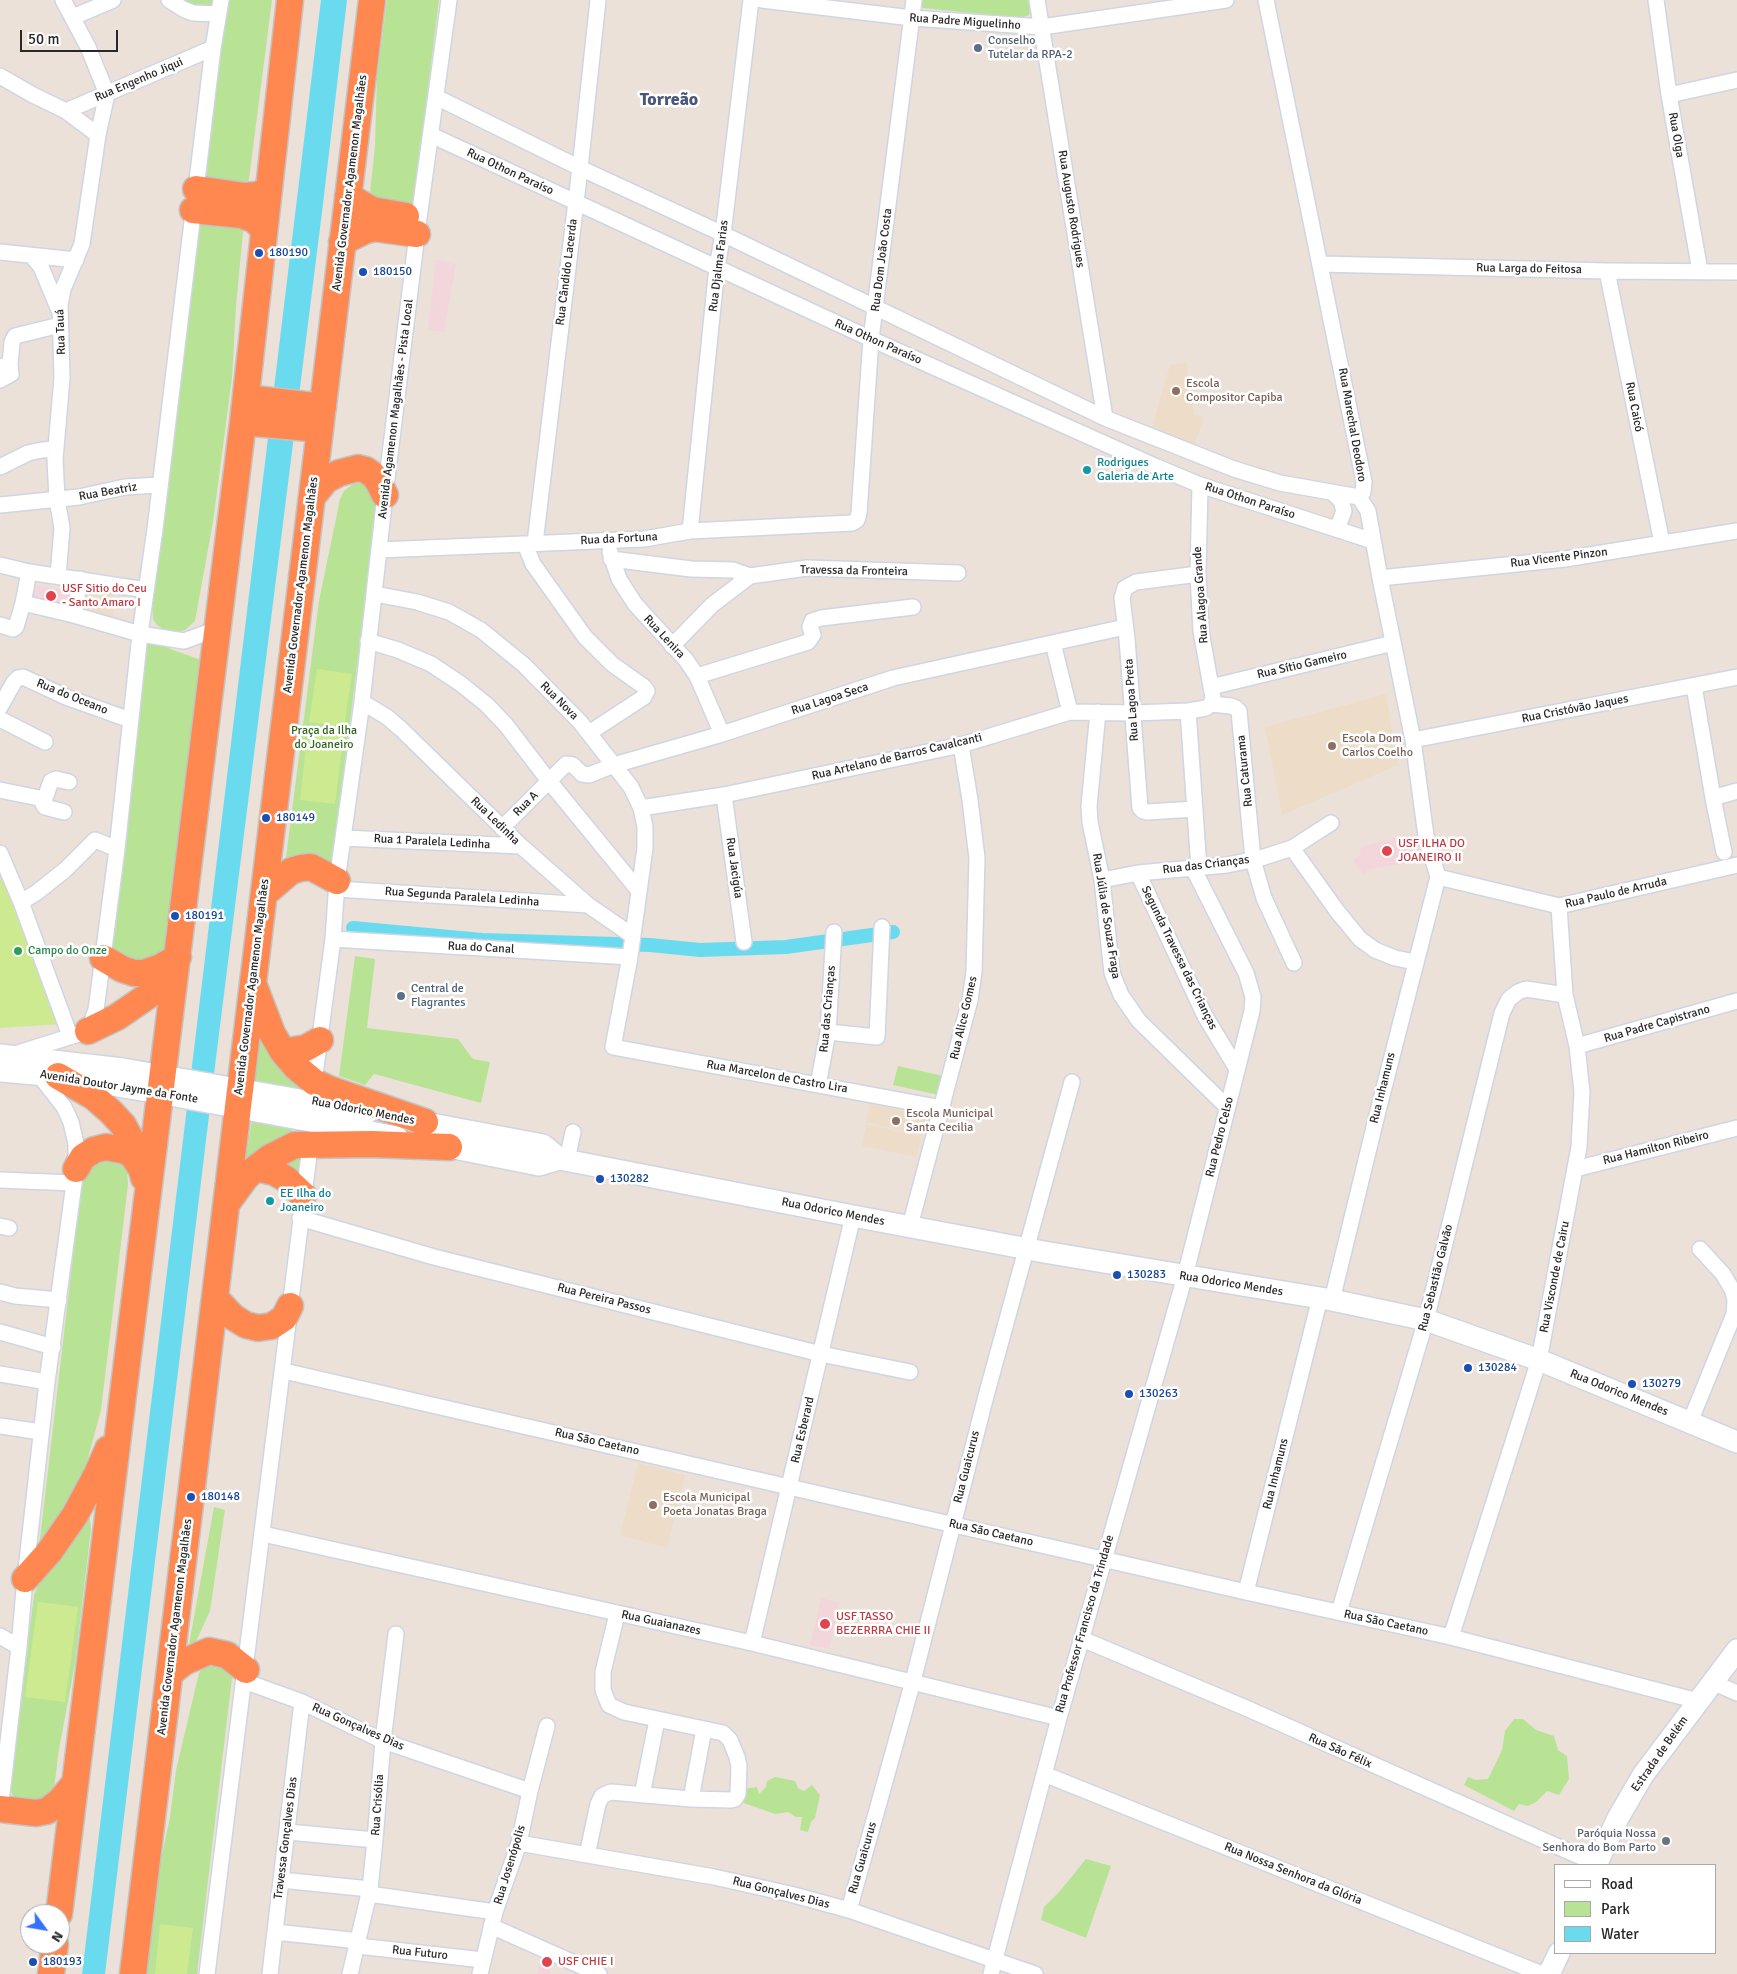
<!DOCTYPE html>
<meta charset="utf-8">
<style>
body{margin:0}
#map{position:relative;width:1737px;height:1974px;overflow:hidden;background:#ebe1d9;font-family:Signika,sans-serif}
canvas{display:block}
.legend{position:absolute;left:1554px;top:1864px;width:162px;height:90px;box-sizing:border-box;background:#fff;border:1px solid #a9a9a9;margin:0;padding:6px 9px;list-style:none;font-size:15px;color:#282828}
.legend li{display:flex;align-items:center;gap:10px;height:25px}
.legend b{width:25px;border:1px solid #a9a9a9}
.north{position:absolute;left:20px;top:1904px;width:50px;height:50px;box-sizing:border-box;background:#fff;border:1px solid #a9a9a9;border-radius:50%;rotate:122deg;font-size:14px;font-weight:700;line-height:20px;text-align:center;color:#282828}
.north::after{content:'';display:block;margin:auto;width:18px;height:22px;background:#3671fb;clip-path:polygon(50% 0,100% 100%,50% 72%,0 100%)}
.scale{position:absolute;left:20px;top:30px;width:98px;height:22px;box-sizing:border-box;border:2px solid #282828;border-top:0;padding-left:6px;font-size:15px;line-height:18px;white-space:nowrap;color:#282828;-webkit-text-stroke:4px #fff;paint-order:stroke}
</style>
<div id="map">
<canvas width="1737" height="1974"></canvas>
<ul class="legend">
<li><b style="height:6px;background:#fff"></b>Road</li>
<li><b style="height:14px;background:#b8e395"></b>Park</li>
<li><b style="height:14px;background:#6adbef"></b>Water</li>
</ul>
<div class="north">N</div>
<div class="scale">50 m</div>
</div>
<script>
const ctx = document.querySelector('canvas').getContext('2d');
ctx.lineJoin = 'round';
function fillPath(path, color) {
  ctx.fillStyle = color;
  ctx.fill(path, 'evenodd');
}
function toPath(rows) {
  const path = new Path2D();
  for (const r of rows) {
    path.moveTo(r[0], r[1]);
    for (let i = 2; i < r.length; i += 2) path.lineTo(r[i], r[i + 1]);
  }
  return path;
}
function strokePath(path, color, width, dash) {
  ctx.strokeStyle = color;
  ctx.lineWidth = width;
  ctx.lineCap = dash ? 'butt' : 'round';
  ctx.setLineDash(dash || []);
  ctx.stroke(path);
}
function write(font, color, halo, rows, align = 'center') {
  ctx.font = font + ' Signika,sans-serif';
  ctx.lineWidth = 5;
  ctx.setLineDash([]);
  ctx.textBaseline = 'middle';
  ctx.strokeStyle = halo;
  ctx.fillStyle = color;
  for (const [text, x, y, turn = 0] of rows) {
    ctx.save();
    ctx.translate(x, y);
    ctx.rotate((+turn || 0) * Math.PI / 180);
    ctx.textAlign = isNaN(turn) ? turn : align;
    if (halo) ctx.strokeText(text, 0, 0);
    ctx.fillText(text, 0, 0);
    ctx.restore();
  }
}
fillPath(toPath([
 [1186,362,1194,415,1204,417,1194,446,1152,427,1170,365],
 [84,585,117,590,112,622,80,613],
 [1386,694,1398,765,1282,815,1265,727],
 [870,1103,924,1116,926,1119,921,1136,866,1122],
 [866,1124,922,1137,916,1157,862,1146],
 [638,1463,685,1475,667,1548,620,1535]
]), '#edddc8');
fillPath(toPath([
 [436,260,456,264,444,332,428,330],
 [32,585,73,591,71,607,29,602],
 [1412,834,1415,862,1370,869,1363,874,1353,860,1361,854,1360,847],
 [821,1598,840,1603,829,1649,810,1645],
 [543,1953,554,1957,549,1974,537,1974]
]), '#f2d6db');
fillPath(toPath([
 [175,0,214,0,215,6,205,11],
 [227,0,272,0,249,179,247,184,208,180,206,174],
 [387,0,439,0,414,200,410,205,403,207,370,195,370,193,375,146,377,77],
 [920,0,1030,0,1031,7,1029,15,1022,18,923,8,920,6],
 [202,219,244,222,236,306,232,378,213,522,195,621,185,630,172,633,164,630,156,624,153,619,152,606,198,225],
 [356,482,363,482,377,503,332,868,285,865,319,601,340,499,344,491],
 [146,640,209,663,175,955,161,967,108,953],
 [355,956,375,959,367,1028,458,1039,473,1059,490,1062,481,1103,374,1074,365,1085,339,1076],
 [260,1033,329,1098,258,1086,255,1078,255,1062],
 [898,1066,944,1076,939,1095,893,1085],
 [252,1120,289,1126,294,1134,244,1168],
 [303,1148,303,1179,284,1170,291,1150],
 [109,1153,127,1167,128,1185,101,1410,75,1506,39,1547,83,1171],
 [214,1507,225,1510,210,1611,193,1648,188,1650],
 [89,1509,91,1529,75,1664,59,1749,54,1789,44,1802,14,1798,10,1789,34,1595,41,1579],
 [209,1660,233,1669,197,1974,145,1974,158,1873,170,1817,176,1770,199,1673],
 [1514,1719,1523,1719,1536,1730,1554,1736,1558,1750,1567,1756,1569,1779,1559,1795,1547,1791,1536,1802,1528,1806,1519,1804,1514,1811,1464,1785,1468,1777,1475,1780,1488,1779,1502,1750,1505,1731],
 [775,1777,795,1781,798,1788,804,1791,812,1785,820,1795,815,1818,811,1822,808,1832,800,1830,802,1817,796,1817,788,1812,775,1814,744,1803,743,1789,757,1787,759,1794,766,1787,767,1781],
 [1086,1859,1111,1866,1086,1938,1041,1920,1044,1907,1060,1891]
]), '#b8e395');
fillPath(toPath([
 [317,669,352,674,344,727,309,722],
 [308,729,344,733,335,804,300,800],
 [7,874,63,1024,0,1028,0,877],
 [38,1602,78,1607,65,1702,25,1697],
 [160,1924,193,1928,187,1974,155,1974]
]), '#ceea90');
fillPath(toPath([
 [321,0,347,0,323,204,216,1058,105,1974,82,1974]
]), '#6adbef');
strokePath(toPath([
 [353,928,482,940,650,945,700,950,786,947,893,932]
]), '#6adbef', 14);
const street = toPath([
 [169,0,183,9,193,13,218,14],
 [762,0,912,18,1042,27,1226,0],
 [1037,0,1105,418],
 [1266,0,1364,482,1363,492,1359,497],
 [1656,0,1669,95,1700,271],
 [73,17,113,0],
 [0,76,33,95,66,111,98,135],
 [1669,95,1737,80],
 [436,97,580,168,723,234,1105,418,1234,469,1280,483,1359,497],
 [66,111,213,48],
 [431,135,871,339,1157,467,1200,485,1373,541],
 [0,252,76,260],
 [32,256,41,267,59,310],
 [1321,264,1607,271,1737,272],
 [1607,271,1662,543],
 [0,367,10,365,12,342,15,336,60,325],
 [0,380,11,374,10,365],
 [0,467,28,453,42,450,56,449],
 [1200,485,1198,574,1201,631,1213,698,1211,704],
 [1332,492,1341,501,1344,511,1339,524,1333,528],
 [1359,497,1368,511,1380,578,1413,740,1426,836,1438,877],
 [0,505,79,497,125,487,159,485],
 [690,531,717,267,723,234,751,0],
 [535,543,580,168,598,0],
 [525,544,533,564,585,637,612,664,643,686,647,691,644,697,589,733],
 [379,550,644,539,690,531,852,523,857,520,859,513,871,339,914,0],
 [610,552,619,579,635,604,686,660,697,676,722,734],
 [611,559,691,569,733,570,750,576,807,568,958,573],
 [0,565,29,572,146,590],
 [58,576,62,528,57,499,55,459,62,378,60,305,63,289,82,244,98,135,107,94,88,47,63,0],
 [1380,578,1565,559,1737,531],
 [375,594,417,602,449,612,481,630,524,665,580,722,631,787,641,808,645,827,645,848,630,957,613,1047,942,1108],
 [23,603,74,615,140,634,184,641,217,629],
 [74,615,80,579],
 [0,625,13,629,16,627,23,603,29,572],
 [368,641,398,650,431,664,461,684,487,705,506,725,549,781,639,891],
 [1053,643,1070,712],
 [672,646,712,605,750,576],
 [697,676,808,642,813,635,810,627,812,621,821,618,913,607],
 [1694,686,1713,798,1724,852],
 [1211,687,1393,643],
 [362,702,387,717,401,729,521,846,588,905,633,936],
 [1211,704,1231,706,1236,708,1239,711,1253,860,1264,898,1294,963],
 [0,707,14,682,18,678,23,677,66,697,130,720],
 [1188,711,1199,868],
 [1098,712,1089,806,1090,822,1102,880,1112,973,1121,995,1139,1021,1227,1107],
 [0,719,45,742],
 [1413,740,1737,677],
 [0,790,44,799],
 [724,795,744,942],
 [1713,798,1737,791],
 [641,808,724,795,961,745,1070,712,1133,713,1188,711,1206,708,1211,704],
 [1195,809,1147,812,1143,811,1140,808,1127,639,1122,598,1125,588,1136,582,1198,574],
 [64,812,45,807,43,804,51,781,56,779,69,782],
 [502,828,566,764,573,765,582,774,589,775,614,765,722,734,893,678,1125,627],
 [343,838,521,846],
 [1292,848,1337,911,1360,939,1375,950,1395,958,1415,962],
 [0,853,21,902,70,1036],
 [1138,873,1205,1016,1237,1069],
 [1438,877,1559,906,1737,865],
 [1102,880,1138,873,1227,865,1261,858,1292,848,1331,823],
 [337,889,588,905],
 [21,902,36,893,65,870,95,840,117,849],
 [333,939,630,957],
 [828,1032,877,1037,882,927],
 [1577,1046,1737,1001],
 [15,1054,88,1031,96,1010,117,849,140,634,155,529,213,48,221,0],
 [314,1082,333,939,337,881,362,702,385,495,419,218,449,0],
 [818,1085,828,1032,834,932],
 [567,1160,573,1132],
 [1575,1169,1737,1128],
 [0,1180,74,1183],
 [300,1218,434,1257,821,1354,910,1372],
 [0,1226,9,1228],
 [910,1226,970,1000,974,972,977,858,970,800,961,745],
 [0,1292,15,1296,59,1300],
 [1332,1300,1377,1115,1438,877],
 [0,1332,53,1347],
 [284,1371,1246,1592,1451,1637,1698,1701],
 [0,1374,47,1382],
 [1690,1422,1734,1314,1735,1301,1733,1291,1723,1274,1700,1249],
 [0,1426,41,1432],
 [263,1534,752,1643,1059,1718],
 [1246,1592,1320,1298],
 [1339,1612,1426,1320,1502,1013,1509,999,1518,992,1526,989,1565,995],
 [0,1636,19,1647],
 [1451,1637,1539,1360,1579,1147,1582,1092,1577,1046,1565,995,1559,906],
 [1082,1639,1246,1708,1597,1864],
 [752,1643,853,1216],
 [244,1681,302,1702,383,1741,530,1791],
 [1712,1682,1737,1693],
 [1044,1774,1542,1974],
 [642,1795,657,1720],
 [691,1799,704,1729],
 [0,1811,19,1647,25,1579,47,1382,76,1169,76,1144,71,1122,64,1107,39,1075],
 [288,1832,375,1840],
 [519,1843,714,1877,790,1894,849,1910,1035,1974],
 [587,1855,598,1804,602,1796,606,1794,611,1792,691,1799,731,1800,735,1799,738,1794,739,1766,737,1757,730,1740,723,1733,624,1712,609,1705,603,1690,603,1672,617,1614],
 [281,1880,370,1889],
 [369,1894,495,1912],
 [849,1910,913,1681,986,1396,1072,1082],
 [491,1926,599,1974],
 [275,1932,359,1941],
 [358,1946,483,1960],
 [207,1974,311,1139],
 [270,1974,302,1702],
 [350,1974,370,1889,375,1840,383,1741,396,1634],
 [480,1974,495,1912,519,1843,530,1791,547,1726],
 [991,1974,1059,1718,1185,1276,1252,1011,1253,997,1246,973,1193,868]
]);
const secondary = toPath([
 [0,1055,123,1069,368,1112],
 [0,1071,58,1076,159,1093,397,1137],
 [410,1120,543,1145,560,1159,853,1216,1044,1252,1332,1300,1426,1320,1539,1360,1737,1442],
 [434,1144,539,1165,560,1159],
 [1596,1865,1618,1818,1643,1775,1737,1650],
 [1549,1974,1559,1953]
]);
const highway = toPath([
 [196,189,245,196,258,195,269,189],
 [348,196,372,210,406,216],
 [193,210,242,215,255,220,263,229],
 [342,242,364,231,374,228,417,234],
 [246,398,323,407],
 [243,422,320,429],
 [312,497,326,480,339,473,358,468,366,470,373,475,378,481,385,495],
 [264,894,291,871,301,868,311,867,337,881],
 [103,958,122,969,134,973,144,973,161,967,178,957],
 [254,986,272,1033,283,1052,296,1067,314,1082,329,1089,425,1122],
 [88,1031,117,1017,174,978],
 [283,1052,306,1048,320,1040],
 [58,1076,94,1097,111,1112,123,1125,136,1149,144,1178],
 [256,1168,274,1172,286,1179,303,1195],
 [76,1169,83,1157,94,1150,106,1147,126,1151,133,1156,141,1168],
 [227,1203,246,1177,256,1168,269,1158,295,1145,372,1144,449,1147],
 [215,1298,233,1317,246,1325,258,1328,272,1326,284,1318,290,1306],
 [25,1579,50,1551,75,1515,97,1474,108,1449],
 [170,1673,184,1662,209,1651,227,1655,246,1670],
 [0,1809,36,1813,47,1811,60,1801,75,1783],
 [59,1914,243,422,290,0],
 [51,1974,55,1944],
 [133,1974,372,0]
]);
strokePath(street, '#cfd5e2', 18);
strokePath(secondary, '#cfd5e2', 24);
strokePath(highway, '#c3c3c3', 29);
strokePath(street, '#fff', 15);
strokePath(secondary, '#fff', 21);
strokePath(highway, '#ff8851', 26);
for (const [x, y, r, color] of [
 [978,48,5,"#5c6f8a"],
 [259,253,5,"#1a4fb4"],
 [363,272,5,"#1a4fb4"],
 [1176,391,5,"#8d6e63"],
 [1087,470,5,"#0f9aa8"],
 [51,596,6,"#e0444e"],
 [1332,746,5,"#8d6e63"],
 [266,818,5,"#1a4fb4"],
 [1387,851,6,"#e0444e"],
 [175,916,5,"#1a4fb4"],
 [18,951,5,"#2e9e5b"],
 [401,996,5,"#5c6f8a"],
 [896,1121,5,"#8d6e63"],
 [600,1179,5,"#1a4fb4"],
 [270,1201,5,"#0f9aa8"],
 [1117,1275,5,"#1a4fb4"],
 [1468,1368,5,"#1a4fb4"],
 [1632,1384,5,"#1a4fb4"],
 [1129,1394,5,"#1a4fb4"],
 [191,1497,5,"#1a4fb4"],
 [653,1505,5,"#8d6e63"],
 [825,1624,6,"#e0444e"],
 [1666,1841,5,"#6b7280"],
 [33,1962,5,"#1a4fb4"],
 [547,1962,6,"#e0444e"]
]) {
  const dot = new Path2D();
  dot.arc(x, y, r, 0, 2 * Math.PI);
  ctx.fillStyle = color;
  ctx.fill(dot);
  strokePath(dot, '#fff', 2);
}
write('12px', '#282828', '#fff', [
 ["Rua Padre Miguelinho",965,22,4],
 ["Rua Engenho Jiqui",139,80,-23],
 ["Rua Olga",1676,135,80],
 ["Rua Othon Paraíso",510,172,25],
 ["Avenida Governador Agamenon Magalhães",350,183,-83],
 ["Rua Augusto Rodrigues",1071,209,81],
 ["Rua Dom João Costa",882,260,-83],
 ["Rua Djalma Farias",719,266,-83],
 ["Rua Larga do Feitosa",1529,269,1],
 ["Rua Cândido Lacerda",567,272,-83],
 ["Rua Tauá",61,332,-92],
 ["Rua Othon Paraíso",878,342,24],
 ["Rua Caicó",1634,407,79],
 ["Avenida Agamenon Magalhães - Pista Local",396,409,-83],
 ["Rua Marechal Deodoro",1352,425,80],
 ["Rua Beatriz",108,492,-10],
 ["Rua Othon Paraíso",1250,501,18],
 ["Rua da Fortuna",619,539,-3],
 ["Rua Vicente Pinzon",1559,558,-7],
 ["Travessa da Fronteira",854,571,1],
 ["Avenida Governador Agamenon Magalhães",301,585,-83],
 ["Rua Alagoa Grande",1201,595,-94],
 ["Rua Lenira",664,637,47],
 ["Rua Sítio Gameiro",1302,665,-13],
 ["Rua do Oceano",72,697,22],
 ["Rua Lagoa Seca",830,699,-18],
 ["Rua Lagoa Preta",1132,700,-94],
 ["Rua Nova",559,701,45],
 ["Rua Cristóvão Jaques",1575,709,-11],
 ["Rua Artelano de Barros Cavalcanti",897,757,-13],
 ["Rua Caturama",1245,771,-96],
 ["Rua A",526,804,-45],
 ["Rua Ledinha",495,821,44],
 ["Rua 1 Paralela Ledinha",432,842,3],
 ["Rua das Crianças",1206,865,-7],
 ["Rua Jacigúa",734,868,82],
 ["Rua Paulo de Arruda",1616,893,-13],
 ["Rua Segunda Paralela Ledinha",462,897,4],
 ["Rua Júlia de Souza Fraga",1106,916,81],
 ["Rua do Canal",481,948,3],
 ["Segunda Travessa das Crianças",1179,958,64],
 ["Avenida Governador Agamenon Magalhães",252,987,-83],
 ["Rua das Crianças",828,1009,-85],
 ["Rua Alice Gomes",964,1018,-77],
 ["Rua Padre Capistrano",1657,1024,-16],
 ["Rua Marcelon de Castro Lira",777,1077,10],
 ["Avenida Doutor Jayme da Fonte",119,1087,9],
 ["Rua Inhamuns",1383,1088,-76],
 ["Rua Odorico Mendes",363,1111,11],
 ["Rua Pedro Celso",1220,1137,-76],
 ["Rua Hamilton Ribeiro",1656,1148,-14],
 ["Rua Odorico Mendes",833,1212,11],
 ["Rua Visconde de Cairu",1555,1277,-79],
 ["Rua Sebastião Galvão",1436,1278,-76],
 ["Rua Odorico Mendes",1231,1284,9],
 ["Rua Pereira Passos",604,1299,14],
 ["Rua Odorico Mendes",1619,1393,22],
 ["Rua Esberard",803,1430,-77],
 ["Rua São Caetano",597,1442,13],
 ["Rua Guaicurus",967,1467,-76],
 ["Rua Inhamuns",1276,1474,-76],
 ["Rua São Caetano",991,1533,13],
 ["Rua Guaianazes",661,1623,12],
 ["Rua São Caetano",1386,1623,12],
 ["Rua Professor Francisco da Trindade",1085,1624,-74],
 ["Avenida Governador Agamenon Magalhães",175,1627,-83],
 ["Rua Gonçalves Dias",358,1727,24],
 ["Rua São Félix",1340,1751,24],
 ["Estrada de Belém",1660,1754,-55],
 ["Rua Crisólia",378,1805,-86],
 ["Travessa Gonçalves Dias",286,1838,-83],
 ["Rua Guaicurus",863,1858,-74],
 ["Rua Josenópolis",510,1865,-73],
 ["Rua Nossa Senhora da Glória",1293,1874,22],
 ["Rua Gonçalves Dias",781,1893,14],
 ["Rua Futuro",420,1953,6]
]);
write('12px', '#4e5e75', '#fff', [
 ["Conselho",988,41],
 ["Tutelar da RPA-2",988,55],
 ["Central de",411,989],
 ["Flagrantes",411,1003]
], 'left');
write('12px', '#164399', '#fff', [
 ["180190",269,253],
 ["180150",373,272],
 ["180149",276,818],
 ["180191",185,916],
 ["130282",610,1179],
 ["130283",1127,1275],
 ["130284",1478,1368],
 ["130279",1642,1384],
 ["130263",1139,1394],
 ["180148",201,1497],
 ["180193",43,1962]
], 'left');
write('12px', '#785e54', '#fff', [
 ["Escola",1186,384],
 ["Compositor Capiba",1186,398],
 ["Escola Dom",1342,739],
 ["Carlos Coelho",1342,753],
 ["Escola Municipal",906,1114],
 ["Santa Cecilia",906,1128],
 ["Escola Municipal",663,1498],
 ["Poeta Jonatas Braga",663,1512]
], 'left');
write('12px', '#0d838f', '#fff', [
 ["Rodrigues",1097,463],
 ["Galeria de Arte",1097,477],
 ["EE Ilha do",280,1194],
 ["Joaneiro",280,1208]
], 'left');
write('12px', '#be3a42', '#fff', [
 ["USF Sitio do Ceu",62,589],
 ["- Santo Amaro I",62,603],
 ["USF ILHA DO",1398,844],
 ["JOANEIRO II",1398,858],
 ["USF TASSO",836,1617],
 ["BEZERRRA CHIE II",836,1631],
 ["USF CHIE I",558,1962]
], 'left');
write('12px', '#316519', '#fff', [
 ["Praça da Ilha",324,731],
 ["do Joaneiro",324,745]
]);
write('12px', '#27864d', '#fff', [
 ["Campo do Onze",28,951]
], 'left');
write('12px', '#5b616d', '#fff', [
 ["Paróquia Nossa",1656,1834],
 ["Senhora do Bom Parto",1656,1848]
], 'right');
write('bold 18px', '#495779', '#fff', [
 ["Torreão",669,100]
]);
</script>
